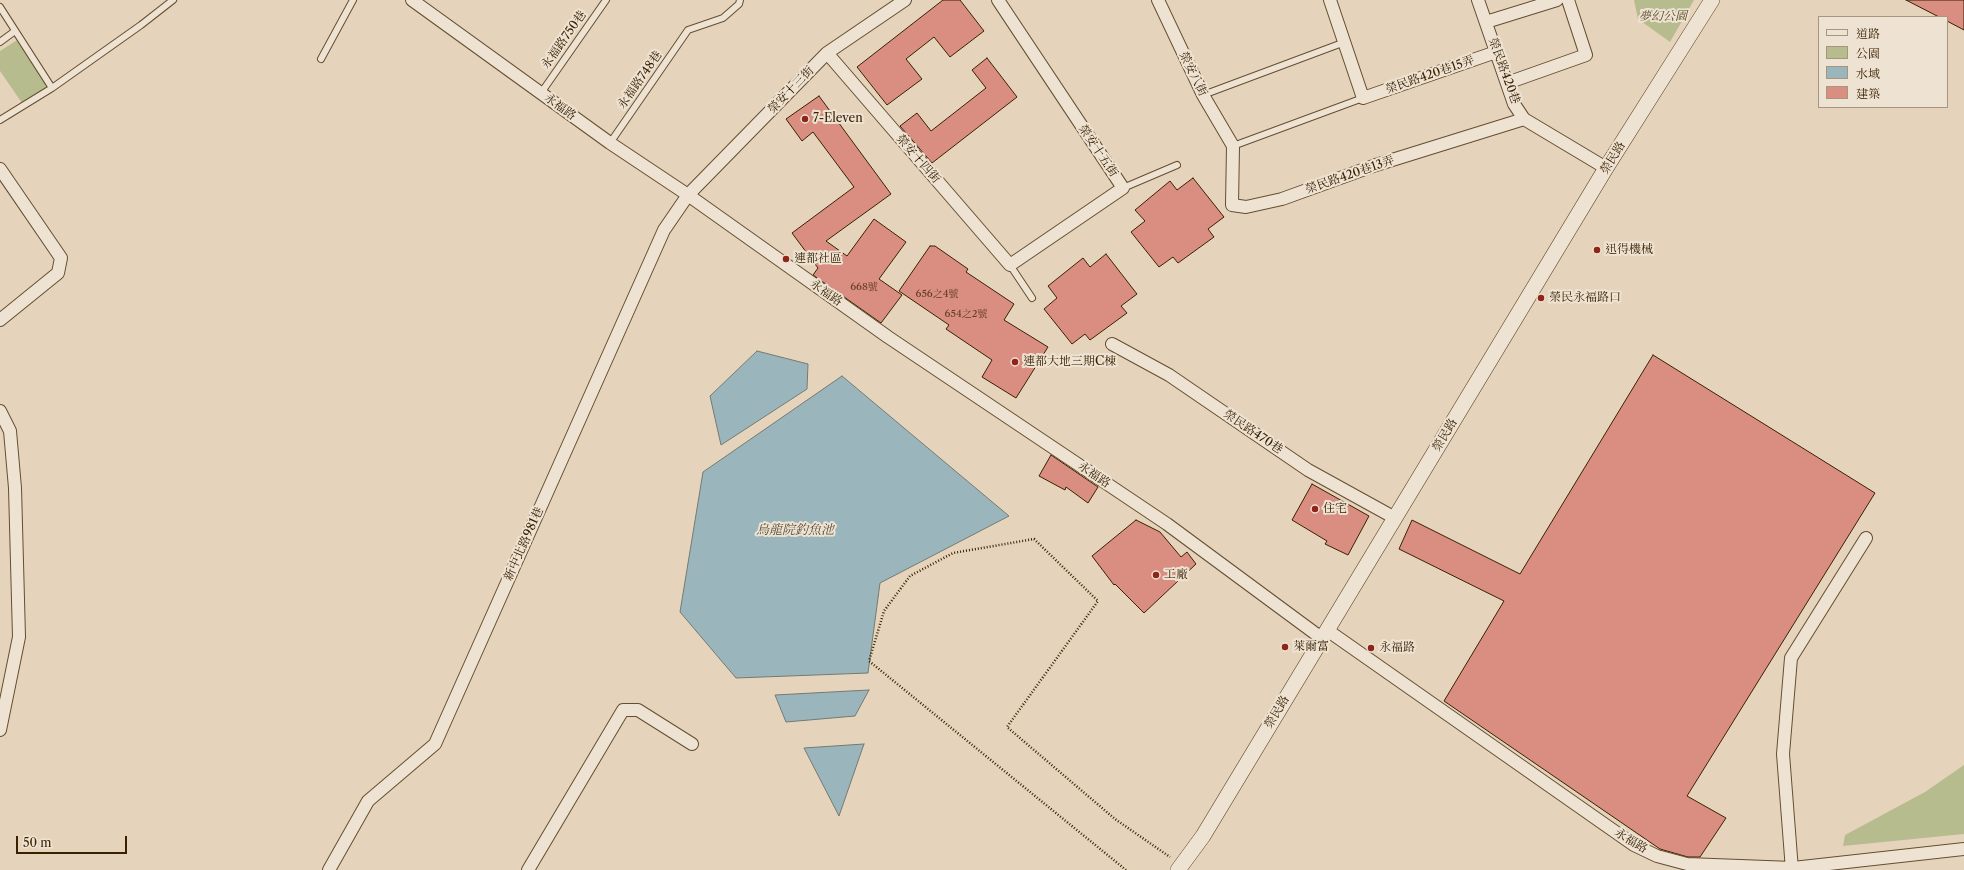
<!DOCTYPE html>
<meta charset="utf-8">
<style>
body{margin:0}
#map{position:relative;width:1964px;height:870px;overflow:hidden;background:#e5d4bb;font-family:"Libre Caslon Text","Noto Serif TC",serif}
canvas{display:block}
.legend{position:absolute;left:1818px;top:16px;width:130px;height:92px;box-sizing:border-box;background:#eee3d3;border:1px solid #a6957f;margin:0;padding:5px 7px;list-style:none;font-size:12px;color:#392100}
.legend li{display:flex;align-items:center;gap:8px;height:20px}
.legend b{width:20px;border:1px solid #a6957f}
.scale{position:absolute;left:16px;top:836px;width:111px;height:18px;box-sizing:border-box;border:2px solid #392100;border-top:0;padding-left:5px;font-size:12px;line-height:14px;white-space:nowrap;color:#392100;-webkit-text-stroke:3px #eee3d3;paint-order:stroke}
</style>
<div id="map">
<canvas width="1964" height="870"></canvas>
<ul class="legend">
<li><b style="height:5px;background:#eee3d3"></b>道路</li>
<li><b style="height:11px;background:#b7bc8e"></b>公園</li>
<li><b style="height:11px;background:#9bb5bc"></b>水域</li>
<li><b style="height:11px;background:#d98e81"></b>建築</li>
</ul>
<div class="scale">50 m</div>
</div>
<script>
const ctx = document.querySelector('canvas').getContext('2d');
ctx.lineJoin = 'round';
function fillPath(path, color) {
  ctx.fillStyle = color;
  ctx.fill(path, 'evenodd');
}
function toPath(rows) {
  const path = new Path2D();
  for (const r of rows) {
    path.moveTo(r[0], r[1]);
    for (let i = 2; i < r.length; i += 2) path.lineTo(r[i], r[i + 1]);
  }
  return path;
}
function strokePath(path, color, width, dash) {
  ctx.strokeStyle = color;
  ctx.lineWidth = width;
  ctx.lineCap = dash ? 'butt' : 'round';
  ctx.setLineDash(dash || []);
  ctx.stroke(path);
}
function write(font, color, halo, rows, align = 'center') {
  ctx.font = font + ' "Libre Caslon Text","Noto Serif TC",serif';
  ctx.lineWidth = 4;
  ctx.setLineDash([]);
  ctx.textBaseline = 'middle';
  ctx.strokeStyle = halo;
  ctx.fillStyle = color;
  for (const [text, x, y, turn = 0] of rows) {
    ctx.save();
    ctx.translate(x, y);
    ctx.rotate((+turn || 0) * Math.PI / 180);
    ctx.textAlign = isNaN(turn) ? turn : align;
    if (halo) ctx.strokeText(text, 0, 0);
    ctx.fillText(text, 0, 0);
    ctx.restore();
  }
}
fillPath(toPath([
 [1634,0,1694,0,1670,42,1638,19],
 [22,37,53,83,22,103,0,71,0,51],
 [1964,765,1964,834,1843,846,1845,835,1925,792]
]), '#b7bc8e');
const water = toPath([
 [757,351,808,364,807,389,721,445,710,396,757,351],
 [842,376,1009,516,880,583,868,673,736,678,680,612,703,472,842,376],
 [869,690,855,716,786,722,775,695,869,690],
 [864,744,839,816,804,748,864,744]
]);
fillPath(water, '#9bb5bc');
strokePath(water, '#747a71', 1);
const building = toPath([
 [943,0,960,0,984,31,950,57,934,37,906,59,922,79,887,105,857,67,943,0],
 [1906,0,1964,0,1964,30,1947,21,1947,17,1939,17,1906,0],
 [987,58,1017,97,932,163,900,126,917,113,931,131,986,88,972,70,987,58],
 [819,96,891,194,826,241,847,256,874,219,906,242,879,279,902,295,881,323,813,275,818,268,792,233,854,187,813,132,802,141,786,119,819,96],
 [1193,178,1224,217,1208,229,1214,237,1178,263,1173,257,1159,267,1131,232,1145,221,1135,210,1170,181,1177,190,1193,178],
 [930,246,935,246,968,269,966,272,1014,304,1004,320,1048,347,1016,398,982,377,992,360,946,329,949,325,899,291,930,246],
 [1106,254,1137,294,1121,306,1127,313,1090,340,1085,334,1072,344,1044,309,1057,298,1048,286,1083,258,1090,267,1106,254],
 [1653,355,1875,493,1687,796,1726,818,1700,857,1688,857,1660,849,1444,701,1504,601,1399,549,1412,520,1520,574,1653,355],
 [1051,455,1098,487,1088,503,1066,487,1065,490,1039,476,1051,455],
 [1312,484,1369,516,1348,555,1325,544,1327,541,1292,520,1312,484],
 [1136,520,1160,532,1181,557,1187,552,1196,564,1144,613,1115,584,1114,585,1092,556,1136,520]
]);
fillPath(building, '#d98e81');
strokePath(building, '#392100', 1);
const service = toPath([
 [0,7,52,88,0,120],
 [0,42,15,31],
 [321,59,353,0],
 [52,88,141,25,173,0],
 [541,93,606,0],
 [1203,95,1345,42],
 [610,143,688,30,723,18,739,4,740,0],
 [1233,146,1363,98],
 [1123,188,1177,165],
 [1010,265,1032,298]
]);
const minor = toPath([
 [412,0,610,143,688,195,888,337,1167,524,1320,637,1327,630,1634,845,1657,856,1687,864,1793,868,1964,849],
 [1158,0,1203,95,1233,146,1232,205,1246,207,1282,199,1376,165,1524,119],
 [1330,0,1363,98,1496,52],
 [1478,0,1514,104,1524,119,1606,168],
 [1486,22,1557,0],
 [827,53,1010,265,1123,188,998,0],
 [1507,83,1586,55,1568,0],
 [0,169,61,258,58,273,0,320],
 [1112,344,1169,375,1308,470,1395,518],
 [0,411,10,431,15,488,19,637,0,730],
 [329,870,368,801,435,744,664,230,688,195,827,53,905,0],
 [528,870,623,710,638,710,692,744],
 [1792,870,1783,754,1791,658,1866,538]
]);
const tertiary = toPath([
 [1178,870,1203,836,1606,168,1712,0]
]);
strokePath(service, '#644e2f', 8);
strokePath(minor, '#644e2f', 14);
strokePath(tertiary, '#644e2f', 16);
strokePath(toPath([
 [1126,870,869,661,884,611,910,576,953,553,1034,539,1098,601,1007,727,1115,819,1170,857]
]), '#392100', 2.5, [1, 2]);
strokePath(service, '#eee3d3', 6);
strokePath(minor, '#eee3d3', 12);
strokePath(tertiary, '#eee3d3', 15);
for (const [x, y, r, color] of [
 [805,119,4,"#8f2418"],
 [1597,250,4,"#8f2418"],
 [786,259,4,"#8f2418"],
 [1541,298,4,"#8f2418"],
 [1015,362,4,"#8f2418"],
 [1315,509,4,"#8f2418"],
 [1156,575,4,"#8f2418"],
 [1285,647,4,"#8f2418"],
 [1371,648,4,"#8f2418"]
]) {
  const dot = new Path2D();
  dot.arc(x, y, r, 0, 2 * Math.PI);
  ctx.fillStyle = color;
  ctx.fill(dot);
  strokePath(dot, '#eee3d3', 1.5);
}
write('10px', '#613c20', null, [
 ["668號",864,287],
 ["656之4號",937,294],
 ["654之2號",966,314]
]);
write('italic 12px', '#584824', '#eee3d3', [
 ["夢幻公園",1663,17]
]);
write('12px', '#392100', '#eee3d3', [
 ["永福路750巷",564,40,-55],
 ["榮民路420巷",1504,71,70],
 ["榮安八街",1193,74,64],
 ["榮民路420巷15弄",1430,75,-19],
 ["永福路748巷",640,80,-55],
 ["榮安十三街",791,90,-46],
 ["永福路",560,107,36],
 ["榮安十五街",1098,151,56],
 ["榮民路",1613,158,-58],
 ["榮安十四街",918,159,49],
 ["榮民路420巷13弄",1350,175,-19],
 ["永福路",826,293,35],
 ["榮民路470巷",1253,432,34],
 ["榮民路",1445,435,-59],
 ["永福路",1094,475,34],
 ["新中北路981巷",524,544,-66],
 ["榮民路",1277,712,-59],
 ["永福路",1631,841,31]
]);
write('12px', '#392100', '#eee3d3', [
 ["7-Eleven",813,119],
 ["迅得機械",1605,250],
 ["連都社區",794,259],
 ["榮民永褔路口",1549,298],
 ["連都大地三期C棟",1023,362],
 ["住宅",1323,509],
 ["工廠",1164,575],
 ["萊爾富",1293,647],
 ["永福路",1379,648]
], 'left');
write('italic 13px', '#564d38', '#eee3d3', [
 ["烏龍院釣魚池",795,530]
]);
</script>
